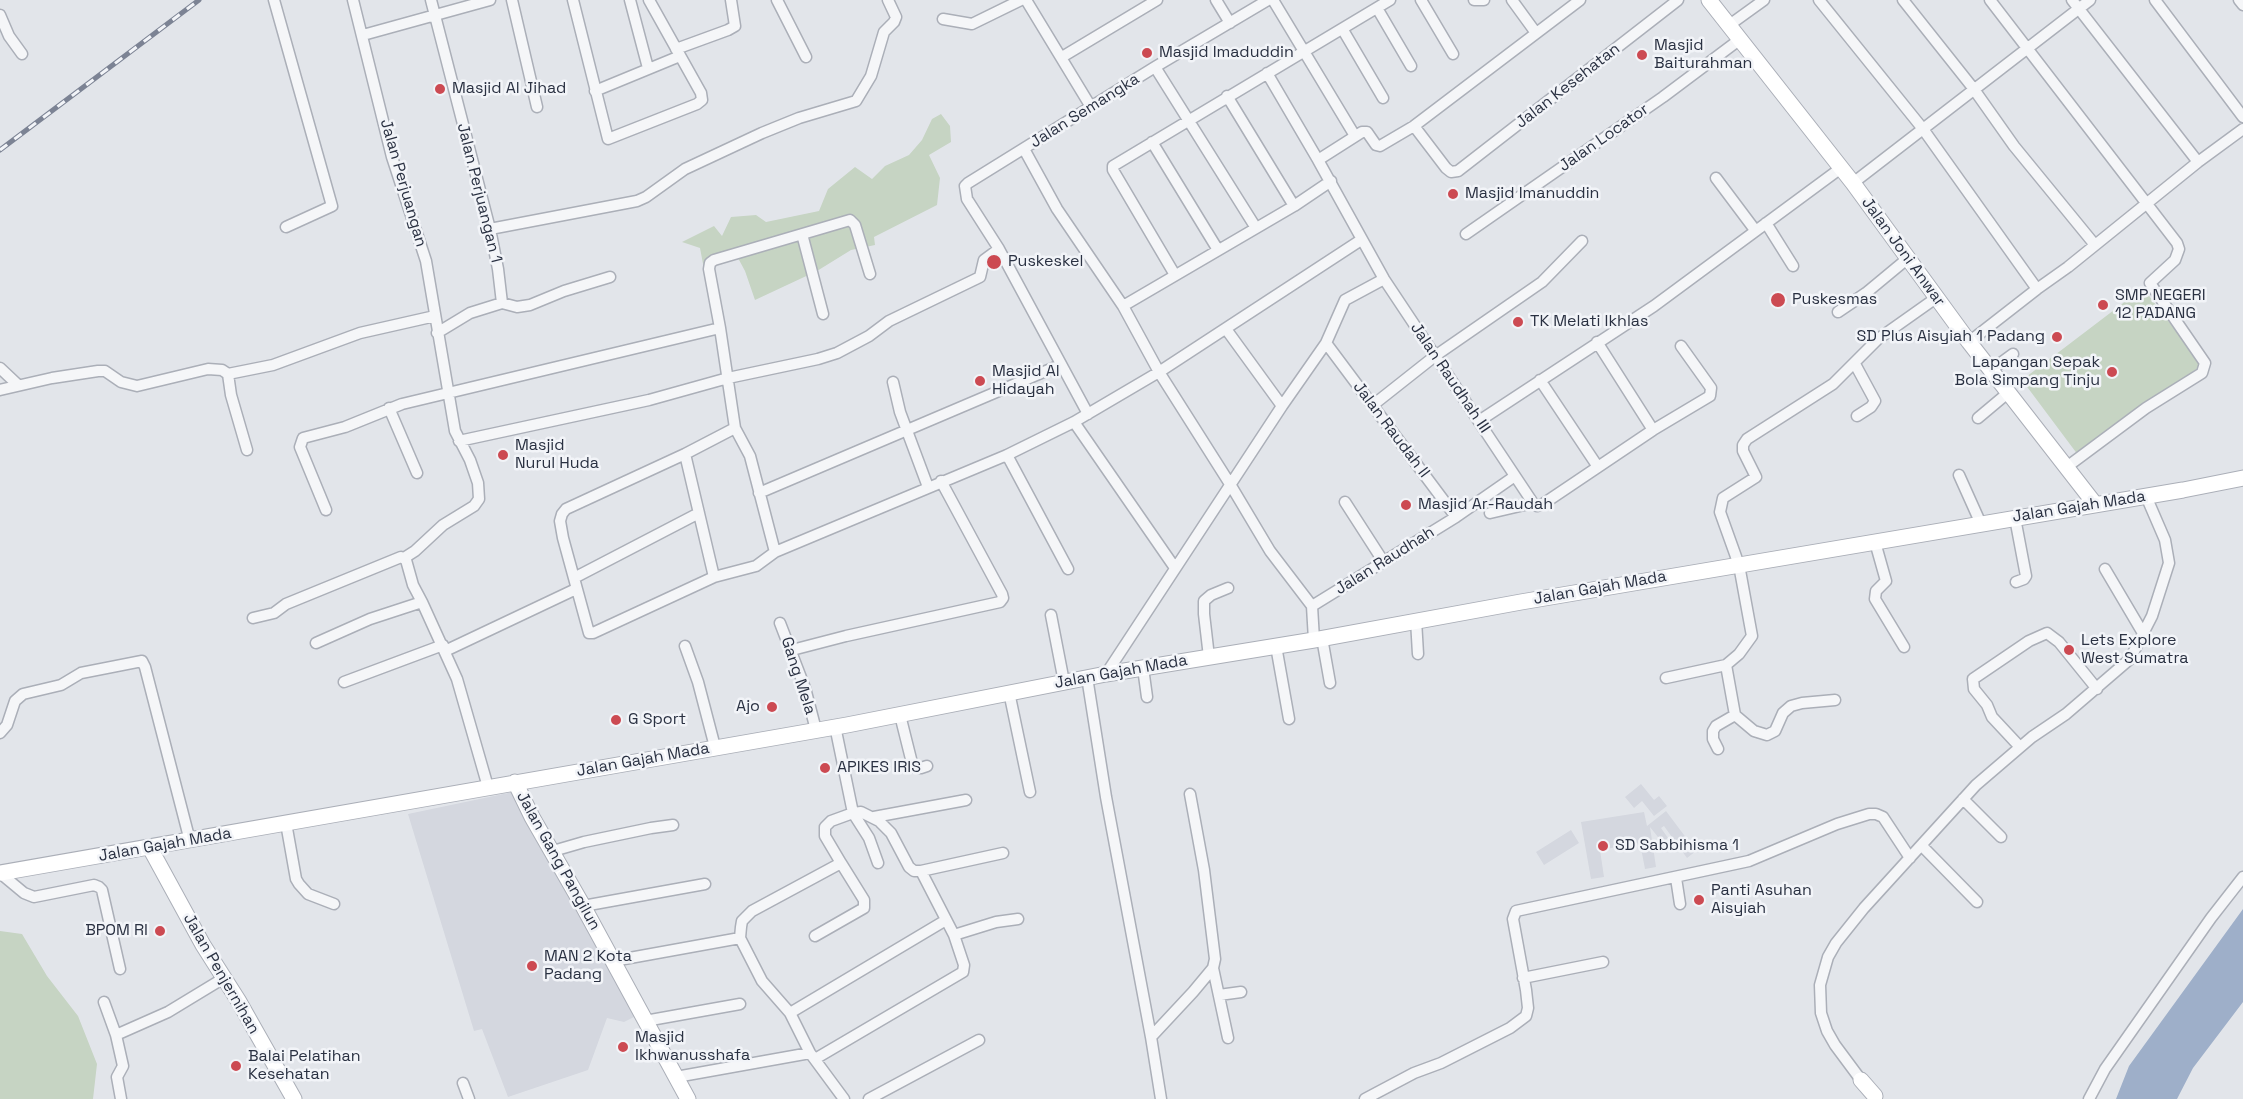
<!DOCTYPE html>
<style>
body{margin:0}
canvas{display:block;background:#e2e5ea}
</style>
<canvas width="2243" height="1099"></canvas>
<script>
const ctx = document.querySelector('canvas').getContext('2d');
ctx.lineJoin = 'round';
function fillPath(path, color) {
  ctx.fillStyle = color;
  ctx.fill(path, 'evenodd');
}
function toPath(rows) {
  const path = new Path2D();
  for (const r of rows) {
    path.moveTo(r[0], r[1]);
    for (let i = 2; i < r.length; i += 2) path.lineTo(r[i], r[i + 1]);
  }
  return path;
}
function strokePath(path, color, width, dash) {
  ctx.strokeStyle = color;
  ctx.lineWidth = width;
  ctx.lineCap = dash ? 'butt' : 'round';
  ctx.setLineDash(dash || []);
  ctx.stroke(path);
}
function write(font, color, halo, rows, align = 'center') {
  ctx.font = font + ' "Space Grotesk",sans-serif';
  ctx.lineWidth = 5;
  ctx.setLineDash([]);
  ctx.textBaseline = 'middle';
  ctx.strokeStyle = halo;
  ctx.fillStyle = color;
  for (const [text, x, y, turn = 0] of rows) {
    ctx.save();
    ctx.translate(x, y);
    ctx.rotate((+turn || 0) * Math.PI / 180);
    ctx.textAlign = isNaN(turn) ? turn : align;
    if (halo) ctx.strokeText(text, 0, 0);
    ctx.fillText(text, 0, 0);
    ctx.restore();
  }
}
fillPath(toPath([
 [1641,784,1654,800,1659,796,1667,806,1654,816,1642,801,1634,808,1625,797],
 [513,792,638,1015,624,1022,607,1018,588,1070,508,1097,482,1029,474,1031,408,814],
 [1666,811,1696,851,1687,858,1664,826,1661,828,1668,838,1662,842,1650,827,1656,867,1645,869,1640,843,1600,850,1604,877,1591,879,1581,822,1644,812,1647,826],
 [1571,830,1579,843,1544,865,1536,852]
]), '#d4d7df');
fillPath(toPath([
 [941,114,950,126,951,142,929,155,940,178,937,205,874,237,875,245,851,250,817,271,755,300,745,271,738,258,704,269,700,248,682,242,714,226,722,236,731,217,756,215,766,222,819,211,828,189,855,167,872,179,885,166,909,155,922,140,932,119],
 [2143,288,2202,365,2078,455,2022,380],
 [0,931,22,934,47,976,78,1016,97,1064,93,1099,0,1099]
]), '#c6d4c3');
fillPath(toPath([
 [2243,909,2243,1002,2193,1068,2177,1099,2116,1099,2129,1066]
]), '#9eafc9');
const street = toPath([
 [274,0,332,206,286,227],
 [353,0,392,157,426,261,455,431,470,460,478,483,479,499,474,506,443,525,415,551,404,558],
 [431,0,490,229,498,269,502,303,470,313,437,333],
 [512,0,537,107],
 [573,0,608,139,697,104,702,100,701,93,649,0],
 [630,0,648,68],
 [777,0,806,57],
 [1026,0,1091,107],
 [1216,0,1230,23],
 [1273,0,1355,136],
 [1421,0,1453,54],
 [1474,0,1484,0],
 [1512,0,1536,33],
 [1819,0,1923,129,2037,289],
 [1903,0,1973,88,2014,146,2095,245],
 [1990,0,2177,243,2179,249,2175,260,2150,283,2205,363,2202,373,2146,408,2068,466],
 [2072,0,2198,162],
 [2155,0,2243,117],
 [2239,0,2243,5],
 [1377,8,1411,66],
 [0,15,9,36,22,54],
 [943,19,972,24,1021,0],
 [1728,26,1764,0],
 [1343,30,1383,98],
 [363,35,490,0],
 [676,49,728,30,735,26,731,0],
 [1062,57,1157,0],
 [1155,67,1256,228],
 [1267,73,1318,160,1384,279,1533,503,1537,506,1543,504,1653,430,1710,396,1711,388,1681,346],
 [595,91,680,56],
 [1227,96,1294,206],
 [1414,126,1446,168,1451,172,1458,171,1678,0],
 [1152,142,1218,250],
 [1024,149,1057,209,1123,306,1159,372,1230,484,1270,551,1312,606],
 [1318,160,1362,132,1367,132,1376,145,1380,146,1414,126,1580,0],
 [1716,178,1755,230],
 [1853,183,2090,0],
 [1766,223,1793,266],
 [490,229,637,201,646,197,685,169,762,133,799,118,856,101,871,76,884,32,894,22,896,17,888,0],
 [802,234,823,314],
 [1466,234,1663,97,1739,40],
 [1175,275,1113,170,1113,166,1390,0],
 [502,303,517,307,530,305,564,291,610,277],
 [1123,306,1294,206,1331,181],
 [1838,312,1866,293,1907,259],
 [1226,329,1282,406],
 [1597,342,1653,430],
 [1969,342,2037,289,2068,267,2198,162,2243,129],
 [1326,343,1456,517],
 [1855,364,1875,401,1871,407,1857,416],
 [0,368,18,385],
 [1991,370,2013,354],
 [228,374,273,365,360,333,435,316],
 [1540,380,1598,467],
 [893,382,900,412,928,487],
 [0,390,52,378,98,371,105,371,121,382,137,386,208,369,222,370,228,374,231,395,247,450],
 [1373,405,1435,356,1542,282,1582,241],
 [389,408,417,473],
 [1088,414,999,249,967,199,965,186,968,183,1155,67,1268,0],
 [1978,418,2009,392],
 [1479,421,1654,306,1841,168],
 [1074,422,1175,568],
 [735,428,685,454,566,509,562,514,560,521,563,538,589,633,593,633,714,577,756,566,775,552,750,456,735,428,720,328,709,269,710,263,714,260,850,220,855,225,870,274],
 [459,441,649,400,728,378,818,359,837,353,869,336,889,321,980,277,984,260,999,249],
 [685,454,714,577],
 [1007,455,1068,569],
 [1959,475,1981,524],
 [759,493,1060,365],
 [1345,502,1383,561],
 [326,510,300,447,303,438,345,427,402,404,720,328],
 [1490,513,1533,503],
 [2015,518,2026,576,2024,579,2016,582],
 [1875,542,1886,581,1876,591,1875,599,1904,647],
 [775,552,1007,455,1074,422,1159,372,1361,240],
 [2105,569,2144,635],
 [574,578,699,513],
 [1051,615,1064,682],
 [253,618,274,613,286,604,401,557,406,560,413,585,422,602],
 [1416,620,1418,654],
 [780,623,805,688,816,730],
 [1322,638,1330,683],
 [1314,640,1312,606,1456,517,1515,476],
 [316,643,370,619,422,602,457,679,488,787],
 [685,646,698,682,715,747],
 [1276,646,1289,719],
 [792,650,846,636,1000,602,1003,598,1002,594,941,481],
 [445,651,576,589],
 [1209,657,1204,614,1204,601,1211,595,1228,588],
 [1143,668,1147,697],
 [1106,674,1282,406,1326,343,1345,300,1384,279],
 [1087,677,1106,797,1151,1037,1193,992,1213,968,1215,959,1204,870,1190,794],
 [1666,678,1726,665,1739,654,1752,636,1739,565,1720,512,1723,498,1756,477,1743,451,1743,445,1747,439,1833,384,1878,339,1936,298],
 [344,682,443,645],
 [1009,692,1030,792],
 [900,715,913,767,921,768,927,766],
 [1735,715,1754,731,1767,735,1775,731,1783,713,1791,706,1802,703,1835,700],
 [0,733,7,725,15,701,23,694,61,685,81,673,142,661,145,667,190,841],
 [2020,747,1992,717,1987,705,1974,689,1973,679,2029,641,2047,633,2059,642,2097,689],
 [1718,749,1713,739,1713,731,1716,726,1735,715,1726,665],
 [1963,799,2001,837],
 [874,817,966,800],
 [286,823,296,879,299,884,308,894,334,904],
 [1922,846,1977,902],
 [553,851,584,842,651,828,673,825],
 [921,871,1003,853],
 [0,873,24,893,34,897,94,885,99,887,102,890,120,969],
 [1676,878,1680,904],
 [583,906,705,884],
 [954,935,996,922,1018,919],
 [815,936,864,908,864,900,841,863],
 [613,961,740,938],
 [1213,968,1228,1038],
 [1523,978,1603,962],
 [1219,995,1241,992],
 [104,1002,116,1035,168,1012,224,978],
 [790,1013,946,920],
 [645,1021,740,1004],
 [116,1035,123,1066,117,1077,121,1099],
 [1151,1037,1161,1099],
 [815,1059,963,972,964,965,954,935,921,871,914,871,909,867,891,833,879,821,861,812,853,813,835,726],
 [676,1077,810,1053],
 [1861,1080,1835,1045,1827,1031,1821,1013,1820,985,1828,957,1836,943,1864,908,1976,785,2032,737,2066,714,2130,659,2152,616,2169,563,2165,540,2146,496],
 [463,1083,469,1099],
 [844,1099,810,1053,790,1013,762,981,740,938,741,927,742,921,752,911,841,863,825,836,825,827,831,821,853,813,869,838,878,863],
 [869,1099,979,1040],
 [1365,1099,1414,1073,1441,1063,1510,1028,1526,1016,1528,1008,1526,990,1513,919,1516,911,1749,861,1837,824,1869,814,1876,814,1883,817,1910,858],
 [2089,1099,2105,1069,2211,918,2243,877]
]);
const secondary = toPath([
 [1709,0,1853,183,1969,342,2095,504],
 [515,782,532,817,583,906,688,1099],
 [150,848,203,945,238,1000,294,1099],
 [0,873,847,725,1106,674,1314,640,1521,602,2183,490,2243,478],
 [1861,1080,1875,1096]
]);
strokePath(street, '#abafb8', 13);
strokePath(secondary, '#abafb8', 17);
strokePath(street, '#f5f6f8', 10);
strokePath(secondary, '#fff', 15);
const rail = toPath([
 [0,150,199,0]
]);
strokePath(rail, '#7c8394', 5);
strokePath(rail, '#f2f4f8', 3, [9]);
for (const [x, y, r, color] of [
 [1147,53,6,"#cc4a52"],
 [1642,55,6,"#cc4a52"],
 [440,89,6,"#cc4a52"],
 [1453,194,6,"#cc4a52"],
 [994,262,8,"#cc4a52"],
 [1778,300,8,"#cc4a52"],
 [2103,305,6,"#cc4a52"],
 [1518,322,6,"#cc4a52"],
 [2057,337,6,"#cc4a52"],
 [2112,372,6,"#cc4a52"],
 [980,381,6,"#cc4a52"],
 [503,455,6,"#cc4a52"],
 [1406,505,6,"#cc4a52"],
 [2069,650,6,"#cc4a52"],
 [772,707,6,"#cc4a52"],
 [616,720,6,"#cc4a52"],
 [825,768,6,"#cc4a52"],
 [1603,846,6,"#cc4a52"],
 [1699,900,6,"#cc4a52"],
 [160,931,6,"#cc4a52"],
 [532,966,6,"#cc4a52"],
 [623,1047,6,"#cc4a52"],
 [236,1066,6,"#cc4a52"]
]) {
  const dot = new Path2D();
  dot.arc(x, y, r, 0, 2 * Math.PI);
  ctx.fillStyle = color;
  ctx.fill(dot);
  strokePath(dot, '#f2f4f8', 2);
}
write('16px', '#2a3142', '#f2f4f8', [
 ["Masjid",1654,46],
 ["Baiturahman",1654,64],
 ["Masjid Imaduddin",1159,53],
 ["Masjid Al Jihad",452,89],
 ["Masjid Imanuddin",1465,194],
 ["Puskeskel",1008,262],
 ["SMP NEGERI",2115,296],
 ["12 PADANG",2115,314],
 ["Puskesmas",1792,300],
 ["TK Melati Ikhlas",1530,322],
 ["SD Plus Aisyiah 1 Padang",2045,337,"right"],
 ["Lapangan Sepak",2100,363,"right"],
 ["Bola Simpang Tinju",2100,381,"right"],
 ["Masjid Al",992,372],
 ["Hidayah",992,390],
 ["Masjid",515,446],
 ["Nurul Huda",515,464],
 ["Masjid Ar-Raudah",1418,505],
 ["Lets Explore",2081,641],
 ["West Sumatra",2081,659],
 ["Ajo",760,707,"right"],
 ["G Sport",628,720],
 ["APIKES IRIS",837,768],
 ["SD Sabbihisma 1",1615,846],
 ["Panti Asuhan",1711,891],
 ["Aisyiah",1711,909],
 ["BPOM RI",148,931,"right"],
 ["MAN 2 Kota",544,957],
 ["Padang",544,975],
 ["Masjid",635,1038],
 ["Ikhwanusshafa",635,1056],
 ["Balai Pelatihan",248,1057],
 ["Kesehatan",248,1075]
], 'left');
write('16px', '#2a3142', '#f2f4f8', [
 ["Jalan Kesehatan",1568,86,-38],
 ["Jalan Semangka",1085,111,-32],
 ["Jalan Locator",1604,138,-35],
 ["Jalan Perjuangan",403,183,74],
 ["Jalan Perjuangan 1",479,193,76],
 ["Jalan Joni Anwar",1903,252,54],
 ["Jalan Raudhah III",1450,378,56],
 ["Jalan Raudah II",1391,430,53],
 ["Jalan Gajah Mada",2079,507,-9],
 ["Jalan Raudhah",1385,561,-32],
 ["Jalan Gajah Mada",1600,588,-10],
 ["Jalan Gajah Mada",1121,672,-10],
 ["Gang Mela",798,676,72],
 ["Jalan Gajah Mada",643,760,-10],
 ["Jalan Gajah Mada",165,845,-10],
 ["Jalan Gang Pangilun",558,861,61],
 ["Jalan Penjernihan",221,974,60]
]);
</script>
